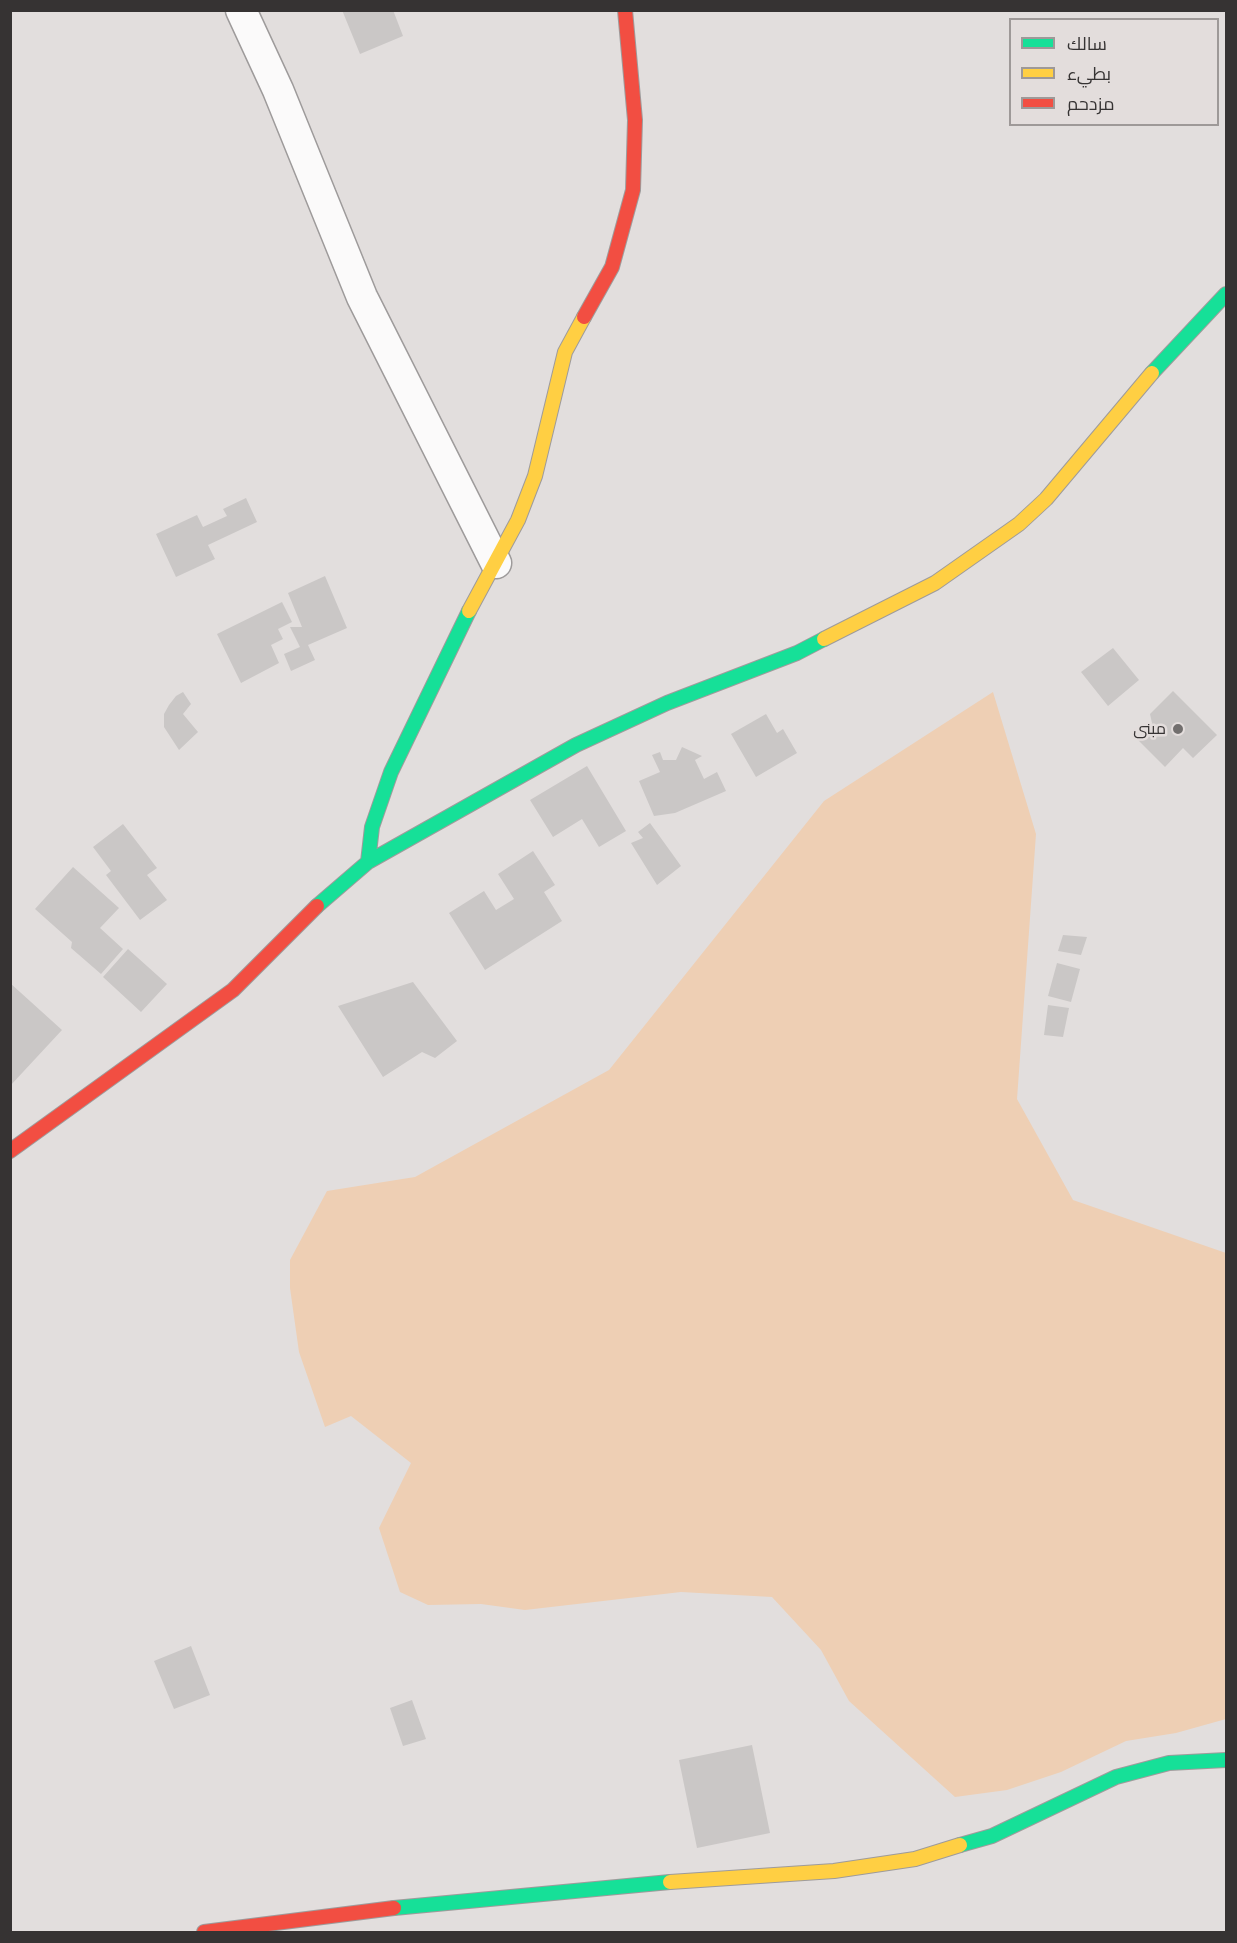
<!DOCTYPE html>
<meta charset="utf-8">
<style>
body{margin:0}
#map{position:relative;width:1237px;height:1943px;overflow:hidden;background:#e2dedd;font-family:Mulish,Cairo,sans-serif}
canvas{display:block}
.frame{position:absolute;inset:0;border:12px solid #363333;pointer-events:none}
.legend{position:absolute;left:1009px;top:18px;width:210px;height:108px;box-sizing:border-box;background:#e3dddc;border:2px solid #9e9998;margin:0;padding:8px 10px;list-style:none;font-size:18px;color:#363333}
.legend li{display:flex;align-items:center;gap:12px;height:30px}
.legend b{width:30px;border:2px solid #9e9998}
</style>
<div id="map">
<canvas width="1237" height="1943"></canvas>
<div class="frame"></div>
<ul class="legend">
<li><b style="height:8px;background:#16e098"></b>سالك</li>
<li><b style="height:8px;background:#ffcf43"></b>بطيء</li>
<li><b style="height:8px;background:#f24e42"></b>مزدحم</li>
</ul>
</div>
<script>
const ctx = document.querySelector('canvas').getContext('2d');
ctx.lineJoin = 'round';
function fillPath(path, color) {
  ctx.fillStyle = color;
  ctx.fill(path, 'evenodd');
}
function toPath(rows) {
  const path = new Path2D();
  for (const r of rows) {
    path.moveTo(r[0], r[1]);
    for (let i = 2; i < r.length; i += 2) path.lineTo(r[i], r[i + 1]);
  }
  return path;
}
function strokePath(path, color, width, dash) {
  ctx.strokeStyle = color;
  ctx.lineWidth = width;
  ctx.lineCap = dash ? 'butt' : 'round';
  ctx.setLineDash(dash || []);
  ctx.stroke(path);
}
function write(font, color, halo, rows, align = 'center') {
  ctx.font = font + ' Mulish,Cairo,sans-serif';
  ctx.lineWidth = 5;
  ctx.setLineDash([]);
  ctx.textBaseline = 'middle';
  ctx.strokeStyle = halo;
  ctx.fillStyle = color;
  for (const [text, x, y, turn = 0] of rows) {
    ctx.save();
    ctx.translate(x, y);
    ctx.rotate((+turn || 0) * Math.PI / 180);
    ctx.textAlign = isNaN(turn) ? turn : align;
    if (halo) ctx.strokeText(text, 0, 0);
    ctx.fillText(text, 0, 0);
    ctx.restore();
  }
}
fillPath(toPath([
 [993,692,1036,834,1017,1099,1073,1200,1226,1253,1226,1719,1176,1733,1126,1741,1061,1772,1007,1790,955,1797,849,1701,821,1650,772,1597,681,1592,525,1610,481,1604,428,1605,400,1592,379,1528,411,1463,351,1416,325,1427,299,1352,290,1288,290,1260,327,1191,415,1177,609,1070,824,801]
]), '#eecfb4');
fillPath(toPath([
 [342,10,393,10,403,36,360,54],
 [246,498,257,522,208,545,215,559,176,577,156,534,197,515,203,527,227,516,223,509],
 [325,576,347,628,308,645,315,660,291,671,284,654,300,647,290,627,302,627,288,593],
 [282,602,292,622,278,629,283,639,271,645,279,663,241,683,217,634],
 [1113,648,1139,680,1108,706,1081,672],
 [1173,691,1217,735,1193,758,1183,748,1165,767,1137,739,1152,723,1150,714],
 [183,692,191,704,183,714,198,732,179,750,164,727,164,714,169,705,176,696],
 [766,714,777,733,783,729,797,753,756,777,731,734],
 [682,747,702,756,695,760,704,779,717,772,726,791,675,813,654,816,639,781,660,772,652,755,660,752,663,760,676,760],
 [587,766,626,831,599,847,582,819,553,837,530,800],
 [650,823,681,866,657,885,631,843,643,838,638,832],
 [123,824,157,868,147,875,167,900,140,920,106,875,111,871,93,847],
 [533,851,555,885,544,892,562,921,485,970,449,913,484,891,496,910,514,899,498,874],
 [73,867,119,908,100,928,123,949,101,974,71,948,72,942,35,909],
 [1063,935,1087,937,1081,955,1058,951],
 [128,949,167,984,141,1012,103,977],
 [1057,963,1080,969,1071,1002,1048,996],
 [413,982,457,1041,435,1058,422,1052,383,1077,338,1006],
 [10,983,62,1030,10,1086],
 [1048,1005,1069,1008,1063,1037,1044,1035],
 [191,1646,210,1695,174,1709,154,1661],
 [412,1700,426,1739,403,1746,390,1708],
 [752,1745,770,1833,697,1848,679,1760]
]), '#cac7c6');
const street = toPath([
 [241,10,278,90,362,297,496,563]
]);
const fast = toPath([
 [1152,373,1226,294],
 [368,862,372,827,391,772,469,611],
 [317,906,368,862,576,745,667,703,797,653,824,639],
 [960,1845,992,1836,1116,1777,1169,1763,1226,1760],
 [394,1908,670,1882]
]);
const slow = toPath([
 [469,611,518,520,535,476,565,352,584,317],
 [824,639,935,583,1019,524,1046,499,1152,373],
 [670,1882,834,1871,915,1859,960,1845]
]);
const jam = toPath([
 [584,317,612,267,633,190,635,120,625,10],
 [10,1151,233,990,317,906],
 [204,1932,394,1908]
]);
strokePath(street, '#9e9b9b', 33);
strokePath(fast, '#9e9b9b', 16);
strokePath(slow, '#9e9b9b', 16);
strokePath(jam, '#9e9b9b', 16);
strokePath(street, '#fbfafa', 30);
strokePath(fast, '#16e098', 14);
strokePath(slow, '#ffcf43', 14);
strokePath(jam, '#f24e42', 14);
for (const [x, y, r, color] of [
 [1178,729,6,"#726f6e"]
]) {
  const dot = new Path2D();
  dot.arc(x, y, r, 0, 2 * Math.PI);
  ctx.fillStyle = color;
  ctx.fill(dot);
  strokePath(dot, '#e3dddc', 2);
}
write('16px', '#363333', '#e3dddc', [
 ["مبنى",1166,729]
], 'right');
</script>
